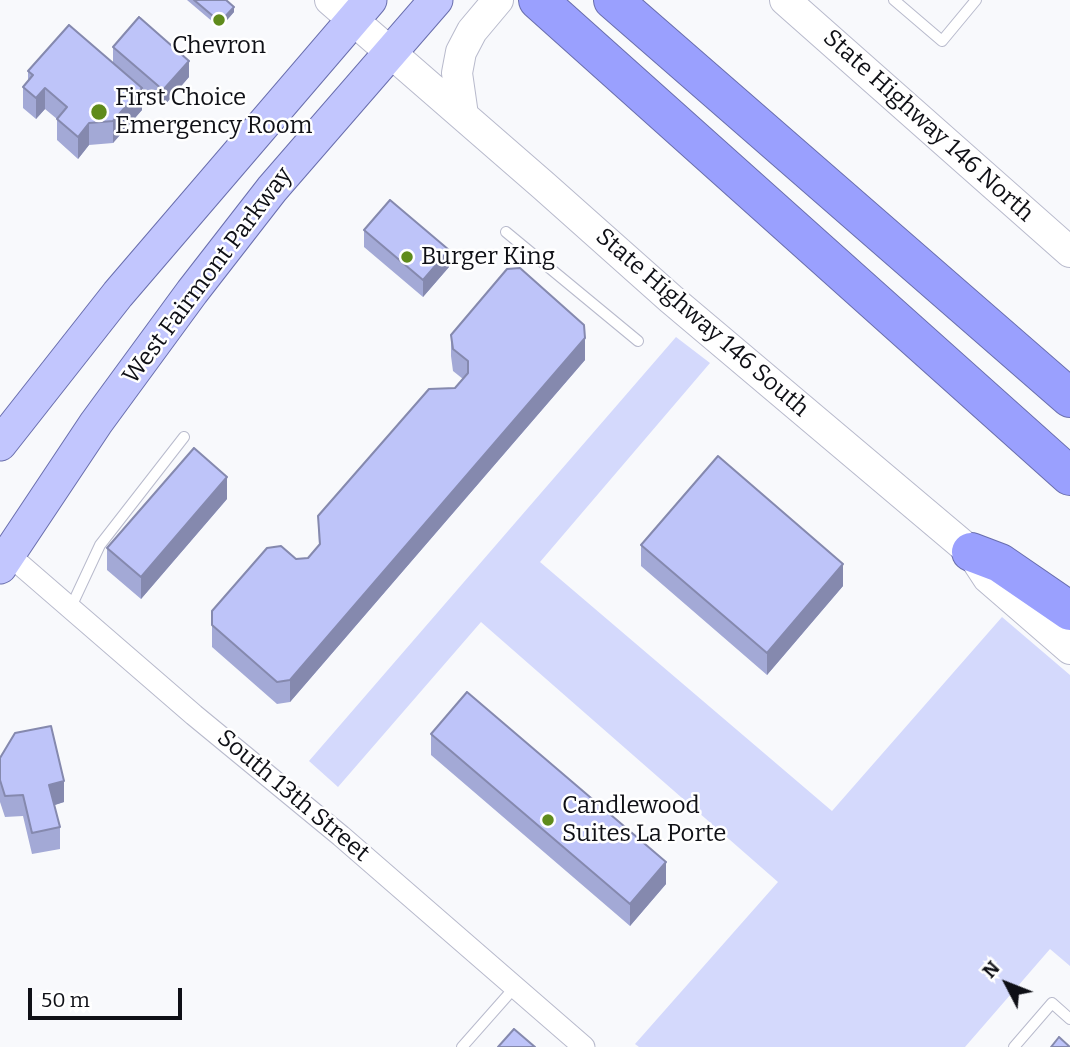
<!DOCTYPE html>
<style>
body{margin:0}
#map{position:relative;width:1070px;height:1047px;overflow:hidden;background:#f8f9fc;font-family:Bitter,serif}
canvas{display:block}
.north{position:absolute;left:972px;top:949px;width:70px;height:70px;-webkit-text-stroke:5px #fff;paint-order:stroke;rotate:312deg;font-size:19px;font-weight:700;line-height:28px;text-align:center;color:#0f1016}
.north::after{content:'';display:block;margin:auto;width:24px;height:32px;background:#0f1016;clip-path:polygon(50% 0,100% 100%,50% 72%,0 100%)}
.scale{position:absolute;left:28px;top:988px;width:154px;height:32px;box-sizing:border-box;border:4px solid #0f1016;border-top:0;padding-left:9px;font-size:21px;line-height:24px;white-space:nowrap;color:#0f1016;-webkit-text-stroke:5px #fff;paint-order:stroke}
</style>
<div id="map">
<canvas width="1070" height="1047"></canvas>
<div class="north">N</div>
<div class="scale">50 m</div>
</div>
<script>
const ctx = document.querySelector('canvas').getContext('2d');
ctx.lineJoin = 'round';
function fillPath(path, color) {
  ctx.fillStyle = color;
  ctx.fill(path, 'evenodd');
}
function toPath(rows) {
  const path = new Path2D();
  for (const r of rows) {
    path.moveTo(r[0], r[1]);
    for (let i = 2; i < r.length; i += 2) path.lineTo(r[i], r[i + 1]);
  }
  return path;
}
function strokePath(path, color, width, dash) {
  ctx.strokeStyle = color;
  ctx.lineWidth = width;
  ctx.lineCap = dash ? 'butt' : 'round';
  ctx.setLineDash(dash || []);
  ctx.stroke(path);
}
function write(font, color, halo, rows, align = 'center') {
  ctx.font = font + ' Bitter,serif';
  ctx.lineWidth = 5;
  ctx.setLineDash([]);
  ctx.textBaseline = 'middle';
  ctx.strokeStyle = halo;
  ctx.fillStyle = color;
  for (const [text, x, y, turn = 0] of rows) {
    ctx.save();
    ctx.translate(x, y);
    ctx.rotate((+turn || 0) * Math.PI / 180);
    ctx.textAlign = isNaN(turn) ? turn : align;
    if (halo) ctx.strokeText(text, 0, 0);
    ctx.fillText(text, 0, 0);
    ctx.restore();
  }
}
fillPath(toPath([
 [676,337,710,363,540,562,832,811,1002,617,1070,675,1070,966,1050,949,965,1047,639,1047,635,1044,778,882,481,622,338,787,309,761]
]), '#d4d9fc');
const service = toPath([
 [894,0,942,41,976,0],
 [506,232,638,341],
 [71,607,100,545,184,437],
 [462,1047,515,987],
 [1014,1047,1052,1003,1070,1019]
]);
const minor = toPath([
 [1,548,194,715,341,836,584,1047]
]);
const secondary = toPath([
 [330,0,544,186,671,299,971,552,988,578,1070,649],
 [785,0,1070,252],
 [463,115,457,73,461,52,472,31,498,0]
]);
const primary = toPath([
 [0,444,118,294,370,0],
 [0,567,96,423,192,292,272,189,436,0]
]);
const motorway = toPath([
 [538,0,1070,476],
 [613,0,1070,398],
 [971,552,1000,563,1070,611]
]);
strokePath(service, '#b8bacc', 12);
strokePath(minor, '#b8bacc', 23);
strokePath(secondary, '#b8bacc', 32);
strokePath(primary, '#696ead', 35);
strokePath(motorway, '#696ead', 40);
strokePath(service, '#fff', 10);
strokePath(minor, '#fff', 21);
strokePath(secondary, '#fff', 30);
strokePath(primary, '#c2c6fe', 33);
strokePath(motorway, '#9aa0fe', 38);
fillPath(toPath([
 [187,0,226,0,234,12,220,28],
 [113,47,189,77,163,107,142,89,142,110,113,143,89,145,78,159,57,140,57,119,45,109,36,119,23,108,23,87,28,81,28,71,113,63],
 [364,230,449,267,423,297,364,247],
 [451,335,585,360,290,702,277,704,212,647,212,611,296,559,308,558,319,546,318,516,455,388,463,379,453,371,451,356],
 [227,499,141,599,107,570,107,548],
 [641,545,843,586,767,675,641,566],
 [431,734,666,884,630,926,431,755],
 [0,758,64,802,54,805,60,827,60,849,32,854,23,816,5,817,0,802]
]), '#a3a9d6');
fillPath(toPath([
 [234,7,234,12,220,28,220,22],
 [189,61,189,77,163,107,163,90],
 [45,88,45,109,36,119,36,98],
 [142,88,142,110,113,143,113,121],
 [89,123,89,145,78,159,78,137],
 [449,250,449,267,423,297,423,280],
 [585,338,585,360,290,702,290,680],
 [227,477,227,499,141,599,141,577],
 [843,564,843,586,767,675,767,653],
 [64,781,64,802,49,807,49,785],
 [666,862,666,884,630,926,630,904]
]), '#8589ae');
const building = toPath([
 [194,0,226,0,234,7,220,22,194,0],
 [139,17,189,61,163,90,113,47,139,17],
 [69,25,142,88,113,121,89,123,78,137,57,119,67,107,45,88,36,98,23,87,33,75,28,71,69,25],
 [390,200,449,250,423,280,364,230,390,200],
 [520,268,584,325,585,338,290,680,277,682,212,625,212,611,267,548,281,546,296,559,308,558,320,544,318,516,429,389,455,388,468,373,468,361,453,349,451,335,507,269,520,268],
 [194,448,227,477,141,577,107,548,194,448],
 [718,456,843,564,767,653,641,545,718,456],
 [467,692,666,862,630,904,431,734,467,692],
 [51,726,64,781,49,785,60,827,32,833,23,795,5,796,0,780,0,758,15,733,51,726],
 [514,1029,535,1047,498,1047,514,1029],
 [1059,1037,1070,1047,1051,1047,1059,1037]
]);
fillPath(building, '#bec4f9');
strokePath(building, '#8589ae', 2);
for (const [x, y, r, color] of [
 [219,20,7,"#5f8b1c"],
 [99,112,9,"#5f8b1c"],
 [407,257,7,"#5f8b1c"],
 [548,820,7,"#5f8b1c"]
]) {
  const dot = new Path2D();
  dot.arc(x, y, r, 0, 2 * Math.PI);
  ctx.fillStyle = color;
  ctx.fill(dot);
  strokePath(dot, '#fff', 2.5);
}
write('24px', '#0f1016', '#fff', [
 ["Chevron",219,46,"center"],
 ["First Choice",115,98],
 ["Emergency Room",115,126],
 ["Burger King",421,257],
 ["Candlewood",562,806],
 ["Suites La Porte",562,834]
], 'left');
write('24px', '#0f1016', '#fff', [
 ["State Highway 146 North",928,126,42],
 ["West Fairmont Parkway",208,276,-53],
 ["State Highway 146 South",702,323,41],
 ["South 13th Street",293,796,40]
]);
</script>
